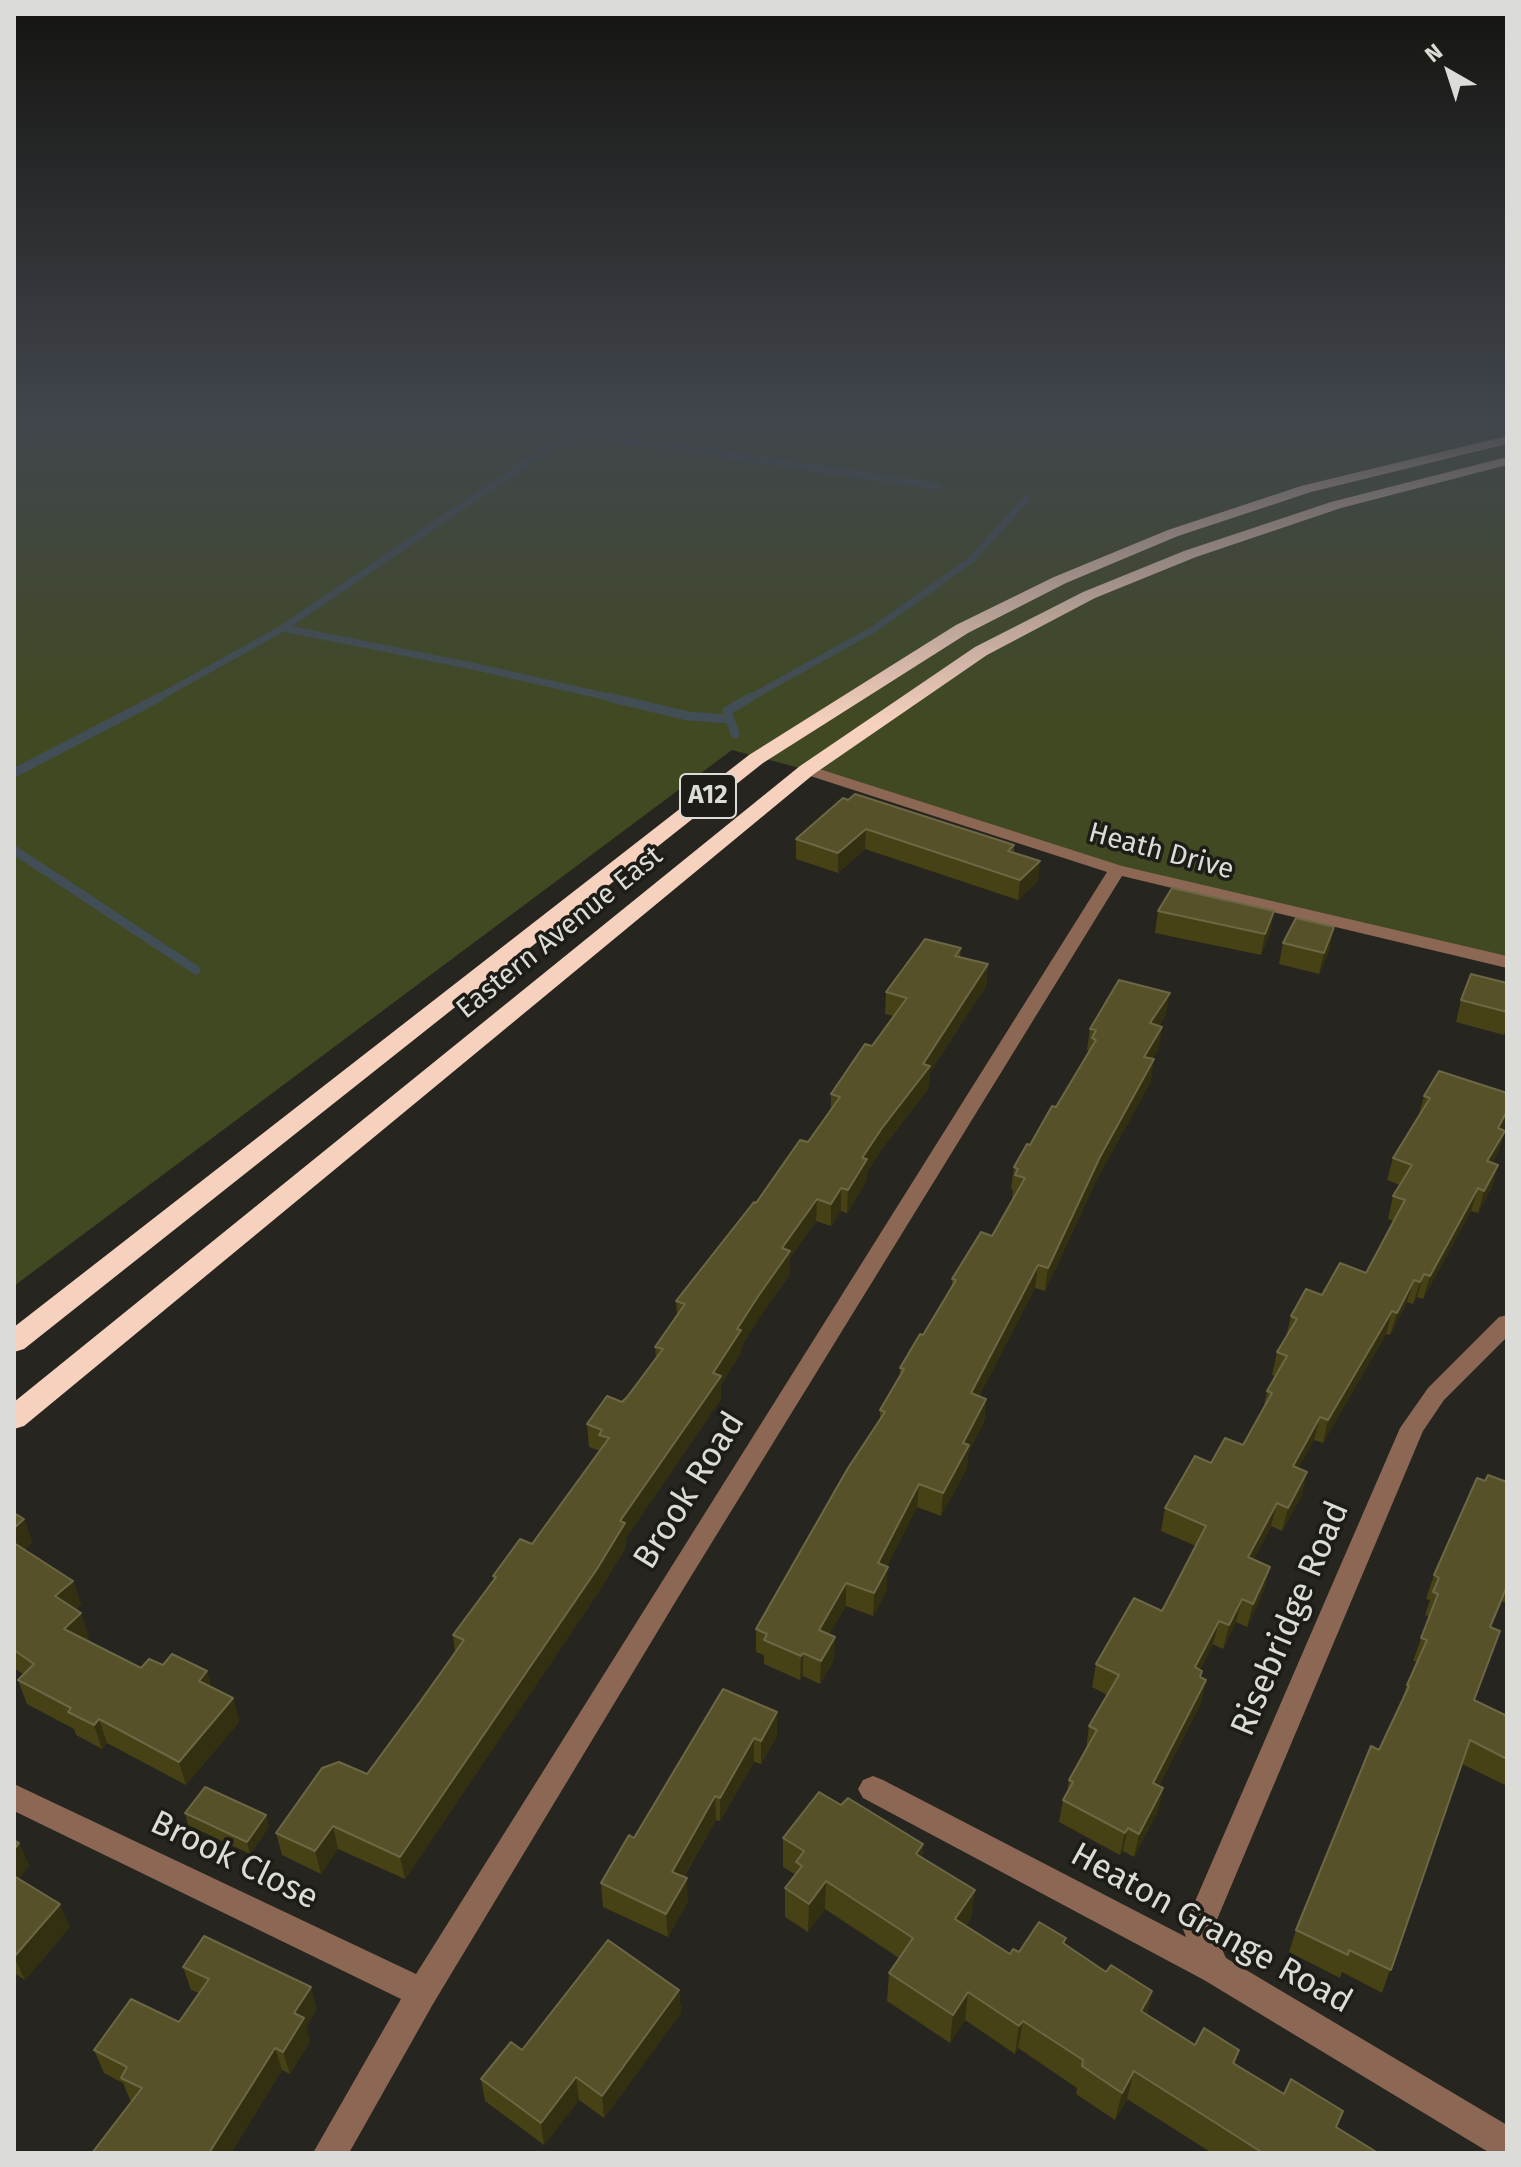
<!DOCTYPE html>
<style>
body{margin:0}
#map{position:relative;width:1521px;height:2167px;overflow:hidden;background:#26251f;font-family:"Fira Sans",sans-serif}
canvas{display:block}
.frame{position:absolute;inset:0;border:16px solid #dbdbd7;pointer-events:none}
.north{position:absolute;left:1409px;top:32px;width:80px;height:80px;-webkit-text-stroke:6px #1d1c16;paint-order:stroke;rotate:321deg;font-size:22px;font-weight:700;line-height:32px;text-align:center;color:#dbdbd7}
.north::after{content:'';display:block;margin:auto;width:28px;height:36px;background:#dbdbd7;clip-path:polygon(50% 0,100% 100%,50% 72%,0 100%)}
</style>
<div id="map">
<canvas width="1521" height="2167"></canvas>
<div class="frame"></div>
<div class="north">N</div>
</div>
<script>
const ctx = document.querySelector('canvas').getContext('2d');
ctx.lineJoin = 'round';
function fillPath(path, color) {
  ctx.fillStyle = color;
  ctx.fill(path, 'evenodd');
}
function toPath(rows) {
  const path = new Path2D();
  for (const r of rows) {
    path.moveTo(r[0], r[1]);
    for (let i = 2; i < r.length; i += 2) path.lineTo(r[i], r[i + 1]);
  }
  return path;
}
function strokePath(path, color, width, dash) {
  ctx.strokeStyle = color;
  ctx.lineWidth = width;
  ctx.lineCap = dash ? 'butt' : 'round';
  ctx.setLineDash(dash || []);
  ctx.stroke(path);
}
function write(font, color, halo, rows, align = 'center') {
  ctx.font = font + ' "Fira Sans",sans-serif';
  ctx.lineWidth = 7;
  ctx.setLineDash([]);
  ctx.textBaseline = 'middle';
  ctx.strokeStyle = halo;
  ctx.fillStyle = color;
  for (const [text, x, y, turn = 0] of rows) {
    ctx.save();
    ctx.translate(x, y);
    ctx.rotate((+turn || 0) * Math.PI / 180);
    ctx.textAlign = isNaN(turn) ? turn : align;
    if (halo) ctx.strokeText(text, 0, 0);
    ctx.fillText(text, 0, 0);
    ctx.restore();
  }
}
fillPath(toPath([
 [14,420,1507,420,1507,962,1117,870,807,770,732,750,14,1286]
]), '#404921');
strokePath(toPath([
 [588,420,555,443,566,445,572,438,583,434,937,486],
 [555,443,283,628,472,666,617,699],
 [156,699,283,628],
 [748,699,874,629,971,560,1027,498]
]), '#424e55', 7);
strokePath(toPath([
 [608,697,688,716,729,719],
 [735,734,727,711,751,697],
 [14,773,160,697],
 [14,850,196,970]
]), '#424e55', 9);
fillPath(toPath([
 [807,765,1122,866,1507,956,1507,968,1122,876,682,1591,433,2004,349,2153,313,2153,401,1999,14,1811,14,1784,416,1974,1107,872,801,773,801,767,807,765],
 [1507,1315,1507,1337,1444,1400,1423,1431,1213,1929,1226,1958,1507,2125,1507,2153,1490,2153,1204,1980,863,1798,858,1789,863,1780,873,1776,883,1780,1186,1937,1183,1929,1400,1428,1428,1388,1499,1317,1507,1315]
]), '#8b6754');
fillPath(toPath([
 [1507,436,1507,444,1311,492,1178,536,1066,583,968,633,763,763,24,1349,14,1352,14,1327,749,755,956,625,1054,577,1168,530,1301,486,1507,436],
 [1507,457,1507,465,1341,508,1196,557,1095,598,987,655,814,774,24,1426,14,1429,14,1402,800,766,975,647,1083,592,1184,551,1331,502,1507,457]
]), '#f6d1be');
fillPath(toPath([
 [843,798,1014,845,1014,853,1038,881,1018,900,865,849,838,873,796,859,796,839],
 [1158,911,1274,911,1270,932,1261,955,1155,933],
 [1283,943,1330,949,1319,974,1279,964],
 [961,948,960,957,988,964,986,986,930,1072,929,1088,881,1150,867,1172,866,1182,847,1213,841,1211,831,1226,816,1221,790,1258,790,1274,759,1318,741,1347,741,1353,721,1384,721,1399,626,1538,626,1547,598,1593,405,1879,338,1849,321,1874,282,1855,276,1833,367,1774,455,1652,453,1635,494,1579,493,1576,532,1544,600,1451,589,1447,587,1424,622,1402,627,1397,656,1359,655,1347,677,1317,676,1301,756,1203,808,1142,831,1110,831,1094,872,1046,894,1016,885,1014,886,992],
 [1507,983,1507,1027,1504,1035,1456,1022,1461,1000],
 [1166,1015,1159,1026,1159,1048,1152,1059,1151,1081,1097,1179,1045,1291,1035,1288,979,1396,986,1399,984,1422,968,1453,967,1468,941,1516,917,1507,887,1566,887,1590,873,1616,846,1606,829,1634,834,1660,820,1684,803,1676,800,1680,764,1664,764,1655,756,1652,756,1629,880,1420,880,1410,900,1376,900,1368,923,1335,952,1286,952,1279,992,1236,1014,1198,1012,1198,1013,1190,1011,1189,1014,1167,1056,1107,1089,1051,1087,1050,1090,1029],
 [1424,1096,1507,1120,1502,1130,1505,1131,1498,1153,1492,1163,1498,1165,1492,1187,1478,1213,1471,1211,1423,1299,1417,1297,1413,1304,1407,1302,1390,1335,1386,1334,1323,1443,1314,1440,1298,1468,1302,1495,1282,1531,1271,1526,1253,1560,1270,1567,1264,1590,1247,1627,1236,1622,1223,1649,1213,1644,1200,1670,1202,1671,1201,1677,1206,1680,1201,1703,1159,1786,1163,1788,1158,1811,1134,1857,1123,1851,1120,1855,1059,1822,1063,1800,1067,1793,1069,1780,1086,1749,1089,1726,1107,1695,1092,1687,1096,1664,1162,1611,1196,1546,1161,1531,1165,1508,1211,1463,1243,1445,1263,1410,1267,1391,1275,1376,1272,1375,1277,1352,1286,1337,1291,1316,1322,1295,1366,1273,1394,1221,1388,1219,1393,1196,1400,1185,1387,1180,1393,1158,1419,1114],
 [1485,1481,1507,1482,1507,1604,1502,1601,1491,1627,1474,1700,1507,1716,1507,1786,1462,1764,1382,1993,1342,1972,1340,1978,1289,1952,1296,1930,1399,1708,1407,1685,1417,1662,1413,1661,1429,1617,1425,1615,1430,1600,1426,1599,1434,1575],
 [14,1513,24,1519,32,1542,24,1550,73,1581,81,1604,75,1610,89,1637,86,1640,141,1668,212,1688,233,1698,239,1722,186,1785,107,1743,102,1749,76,1735,74,1729,27,1704,18,1680,24,1675,14,1668],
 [777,1712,777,1736,761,1764,754,1762,720,1821,716,1820,684,1877,688,1901,668,1937,603,1907,601,1883],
 [841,1805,923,1844,922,1858,975,1890,971,1918,966,1926,1010,1954,1066,1938,1064,1944,1106,1972,1152,1991,1147,2015,1195,2045,1239,2050,1235,2064,1378,2153,1212,2153,1127,2099,1115,2120,1076,2094,1077,2088,1018,2048,1015,2054,965,2020,950,2043,887,2001,889,1973,899,1958,825,1909,808,1932,785,1917,785,1888,796,1875,783,1867,783,1838],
 [185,1813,266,1815,269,1827,250,1854,188,1825],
 [14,1840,19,1843,29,1866,18,1879,70,1927,25,1980,14,1973],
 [183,1967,317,2009,306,2027,310,2041,290,2074,282,2070,231,2153,92,2153,132,2101,130,2100,123,2083,104,2073,94,2050,179,2022,199,1993,191,1990],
 [679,1990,681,2013,604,2118,579,2100,544,2145,485,2101,481,2079,522,2050]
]), '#474116');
fillPath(toPath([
 [866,829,865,849,838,873,838,853],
 [1040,861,1038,881,1018,900,1020,880],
 [1274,911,1270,932,1261,955,1265,934],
 [1334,927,1330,949,1319,974,1324,953],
 [988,964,986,986,930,1072,929,1088,881,1150,867,1172,866,1182,847,1213,848,1190,862,1158],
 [1170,993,1166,1015,1147,1045,1150,1023],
 [1162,1027,1159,1048,1141,1079,1144,1057],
 [1154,1059,1151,1081,1097,1179,1045,1291,1048,1268,1100,1157],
 [1507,1111,1507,1120,1491,1150,1498,1128],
 [1505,1131,1498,1153,1480,1183,1487,1161],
 [1498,1165,1492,1187,1478,1213,1484,1191],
 [841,1188,841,1211,831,1226,831,1204],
 [1478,1188,1471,1211,1423,1299,1430,1276],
 [817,1199,816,1221,790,1258,790,1274,759,1318,741,1347,741,1353,721,1384,721,1399,626,1538,626,1547,598,1593,405,1879,400,1857,620,1521,713,1373,782,1248],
 [1038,1265,1035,1288,969,1416,971,1393],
 [1424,1274,1417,1297,1413,1304,1420,1282],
 [1414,1280,1407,1302,1390,1335,1397,1313],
 [1392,1311,1386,1334,1323,1443,1328,1420],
 [986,1399,984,1422,968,1453,967,1468,941,1516,943,1493,963,1443],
 [1320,1417,1314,1440,1287,1489,1293,1466],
 [1307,1472,1302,1495,1282,1531,1288,1508],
 [919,1484,917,1507,877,1586,878,1563],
 [1277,1503,1271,1526,1242,1581,1248,1557],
 [24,1519,32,1542,14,1559,14,1528],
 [888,1567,887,1590,873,1616,874,1593],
 [1270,1567,1264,1590,1247,1627,1253,1604],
 [73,1581,81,1604,63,1620,55,1596],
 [846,1583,846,1606,819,1653,819,1630],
 [1242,1599,1236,1622,1223,1649,1229,1625],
 [81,1613,89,1637,72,1653,64,1629],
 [1219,1621,1213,1644,1190,1690,1195,1667],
 [835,1637,834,1660,820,1684,821,1661],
 [803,1653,803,1676,800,1680,801,1656],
 [207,1671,214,1695,199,1681],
 [1206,1680,1201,1703,1149,1806,1153,1783],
 [233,1698,239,1722,186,1785,179,1762],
 [777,1712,777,1736,761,1764,761,1741],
 [99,1719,107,1743,102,1749,94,1725],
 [754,1738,754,1762,720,1821,720,1798],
 [1163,1788,1158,1811,1134,1857,1139,1834],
 [715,1796,716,1820,673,1895,672,1872],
 [266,1815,269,1827,250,1854,247,1842],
 [333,1826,338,1849,321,1874,315,1851],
 [1128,1828,1123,1851,1120,1855,1125,1833],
 [19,1843,29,1866,14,1883,14,1849],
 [923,1844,921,1872,916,1854],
 [687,1878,688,1901,668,1937,666,1914],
 [826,1881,825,1909,808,1932,809,1904],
 [975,1890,971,1918,952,1947,955,1919],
 [60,1904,70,1927,25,1980,14,1957],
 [311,1987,317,2009,306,2027,310,2041,290,2074,283,2052,294,2013],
 [679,1990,681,2013,604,2118,602,2096],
 [1152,1991,1146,2019,1141,2011],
 [968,1992,965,2020,950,2043,953,2015],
 [1023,2021,1018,2048,1015,2054,1019,2026],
 [275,2048,282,2070,231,2153,209,2153],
 [1134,2071,1127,2099,1115,2120,1122,2093],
 [576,2077,579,2100,544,2145,541,2123]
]), '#332f11');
const building = toPath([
 [855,794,1014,845,1008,851,1040,861,1020,880,866,829,838,853,796,839,843,798,848,800,855,794],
 [1172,888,1274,911,1265,934,1158,911,1172,888],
 [1296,918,1334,927,1324,953,1283,943,1296,918],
 [925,939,961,948,955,956,988,964,923,1064,930,1066,882,1128,862,1158,867,1159,848,1190,841,1188,831,1204,817,1199,782,1248,790,1251,759,1295,737,1329,741,1330,713,1373,721,1376,620,1521,625,1523,597,1569,400,1857,333,1826,315,1851,276,1833,322,1768,339,1762,367,1774,420,1702,464,1640,453,1635,496,1577,493,1576,520,1539,532,1544,609,1438,599,1435,602,1430,587,1424,607,1396,622,1402,627,1397,663,1349,655,1347,685,1304,676,1301,754,1202,756,1203,800,1140,808,1142,840,1097,831,1094,865,1044,872,1046,907,998,886,992,925,939],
 [1471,974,1507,983,1507,1012,1461,1000,1471,974],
 [1119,980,1170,993,1150,1023,1162,1027,1144,1057,1154,1059,1100,1157,1048,1268,1038,1265,971,1393,986,1399,963,1443,969,1445,943,1493,919,1484,878,1563,888,1567,874,1593,846,1583,819,1630,835,1637,821,1661,803,1653,801,1656,764,1640,767,1634,756,1629,848,1468,885,1412,880,1410,904,1369,900,1368,920,1334,923,1335,956,1280,952,1279,981,1232,992,1236,1025,1178,1015,1175,1018,1169,1014,1167,1027,1144,1030,1145,1052,1106,1056,1107,1096,1040,1092,1038,1096,1030,1090,1029,1119,980],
 [1439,1071,1507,1093,1507,1111,1498,1128,1505,1131,1487,1161,1498,1165,1484,1191,1478,1188,1430,1276,1424,1274,1420,1282,1414,1280,1397,1313,1392,1311,1328,1420,1320,1417,1293,1466,1307,1472,1288,1508,1277,1503,1248,1557,1270,1567,1253,1604,1242,1599,1229,1625,1219,1621,1195,1667,1202,1671,1200,1677,1206,1680,1153,1783,1163,1788,1139,1834,1128,1828,1125,1833,1063,1800,1073,1782,1069,1780,1097,1730,1089,1726,1119,1675,1096,1664,1134,1598,1162,1611,1206,1526,1165,1508,1195,1456,1211,1463,1225,1438,1243,1445,1272,1393,1267,1391,1287,1356,1277,1352,1297,1319,1291,1316,1306,1289,1322,1295,1340,1263,1366,1273,1405,1200,1393,1196,1412,1165,1393,1158,1430,1098,1424,1096,1439,1071],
 [1488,1475,1507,1482,1507,1586,1490,1627,1500,1631,1474,1700,1507,1716,1507,1759,1470,1740,1391,1970,1349,1950,1348,1955,1296,1930,1371,1746,1379,1750,1409,1686,1407,1685,1427,1640,1421,1638,1438,1594,1433,1592,1439,1578,1434,1575,1477,1478,1485,1481,1488,1475],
 [14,1513,24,1519,14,1528,14,1513],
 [14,1543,73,1581,55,1596,81,1613,64,1629,141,1668,149,1659,163,1665,172,1654,207,1671,199,1681,233,1698,179,1762,99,1719,94,1725,68,1712,71,1708,18,1680,34,1664,14,1650,14,1543],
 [723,1689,777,1712,761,1741,754,1738,720,1798,715,1796,672,1872,687,1878,666,1914,601,1883,629,1835,634,1838,723,1689],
 [205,1787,266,1815,247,1842,185,1813,205,1787],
 [819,1792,841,1805,848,1798,923,1844,916,1854,975,1890,955,1919,1010,1954,1013,1949,1019,1952,1039,1922,1066,1938,1063,1943,1106,1972,1111,1965,1152,1991,1141,2011,1195,2045,1204,2028,1239,2050,1233,2063,1284,2094,1291,2079,1343,2111,1336,2127,1378,2153,1263,2153,1134,2071,1122,2093,1082,2066,1083,2060,1023,2021,1019,2026,968,1992,953,2015,889,1973,913,1938,826,1881,809,1904,785,1888,802,1866,796,1862,804,1851,783,1838,819,1792],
 [14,1840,19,1843,14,1849,14,1840],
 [14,1876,60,1904,14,1957,14,1876],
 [204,1936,311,1987,294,2013,304,2018,283,2052,275,2048,209,2153,92,2153,142,2088,121,2078,127,2067,94,2050,131,1999,179,2022,209,1979,183,1967,204,1936],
 [608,1940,679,1990,602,2096,576,2077,541,2123,481,2079,511,2042,522,2050,608,1940]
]);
fillPath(building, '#57512a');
strokePath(building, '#6c6745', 2);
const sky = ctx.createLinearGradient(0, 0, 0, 724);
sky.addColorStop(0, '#151411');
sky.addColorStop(0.58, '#41464d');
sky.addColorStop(1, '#41464d00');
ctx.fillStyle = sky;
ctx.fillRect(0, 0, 1521, 724);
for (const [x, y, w] of [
 [708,796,56]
]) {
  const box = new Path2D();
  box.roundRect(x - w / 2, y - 22, w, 44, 6);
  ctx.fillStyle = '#1d1c16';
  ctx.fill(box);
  strokePath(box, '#dbdbd7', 2);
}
write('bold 26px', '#dbdbd7', null, [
 ["A12",708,796]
]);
write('28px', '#dbdbd7', '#1d1c16', [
 ["Heath Drive",1161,852,15],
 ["Eastern Avenue East",560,933,-39]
]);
write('34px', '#dbdbd7', '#1d1c16', [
 ["Brook Road",690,1491,-58],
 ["Risebridge Road",1291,1619,-67],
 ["Brook Close",234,1861,26],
 ["Heaton Grange Road",1211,1929,29]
]);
</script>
